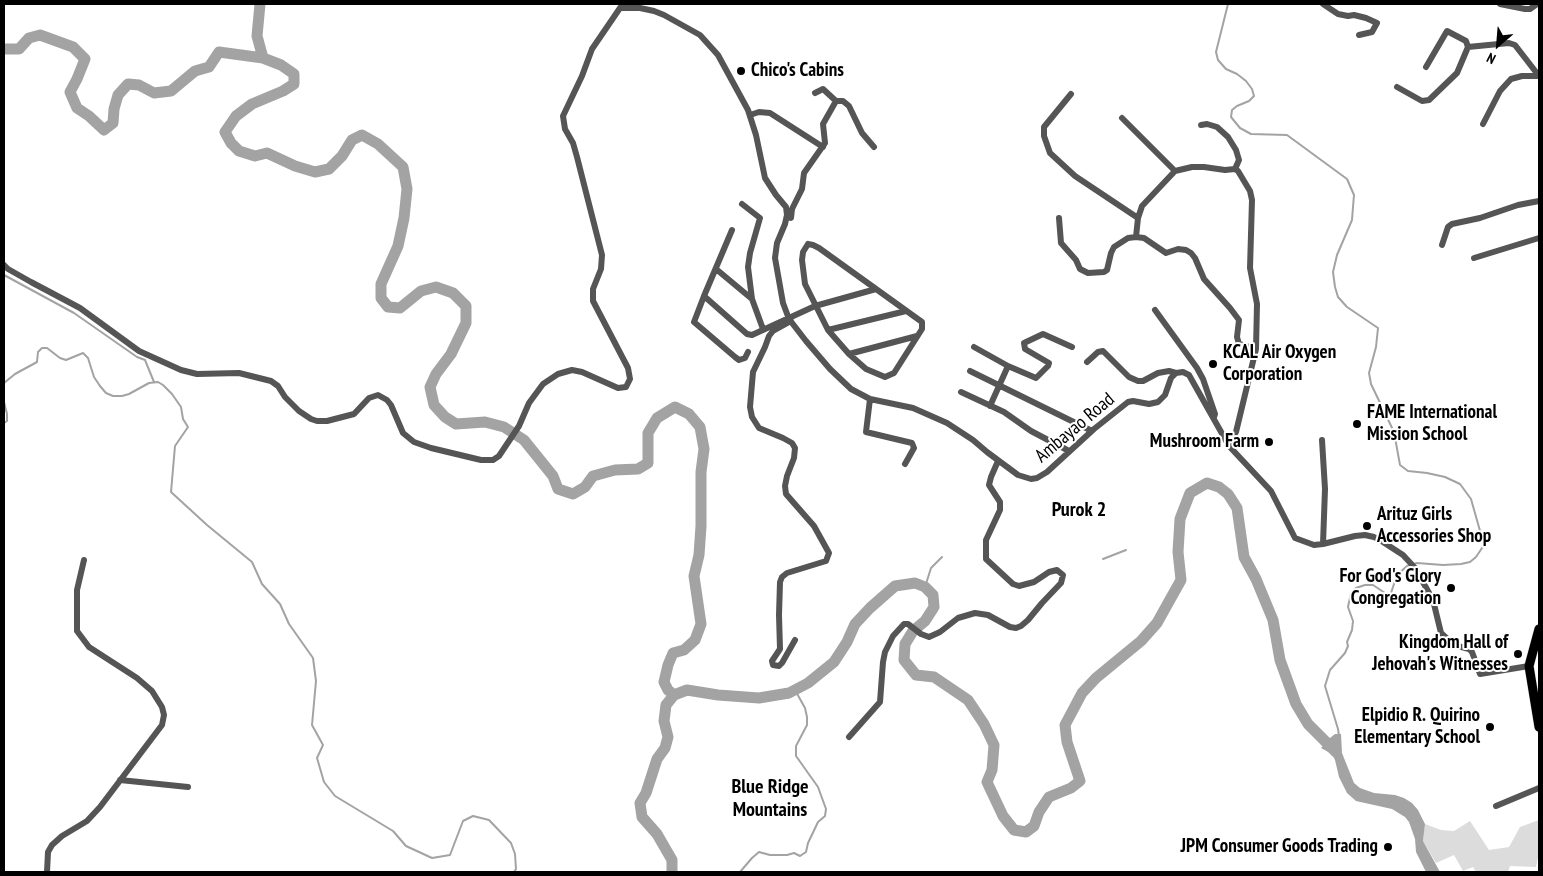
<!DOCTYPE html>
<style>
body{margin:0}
#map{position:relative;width:1543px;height:876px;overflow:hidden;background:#fff;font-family:"PT Sans Narrow",sans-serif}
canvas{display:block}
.frame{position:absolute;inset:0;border:5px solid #000;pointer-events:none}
.north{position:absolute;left:1473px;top:20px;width:50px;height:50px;-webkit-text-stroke:4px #fff;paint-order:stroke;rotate:207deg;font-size:14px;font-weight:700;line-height:20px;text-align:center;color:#000}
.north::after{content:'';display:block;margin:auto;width:18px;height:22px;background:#000;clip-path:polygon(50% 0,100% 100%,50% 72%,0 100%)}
</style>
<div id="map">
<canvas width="1543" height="876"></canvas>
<div class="frame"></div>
<div class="north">N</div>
</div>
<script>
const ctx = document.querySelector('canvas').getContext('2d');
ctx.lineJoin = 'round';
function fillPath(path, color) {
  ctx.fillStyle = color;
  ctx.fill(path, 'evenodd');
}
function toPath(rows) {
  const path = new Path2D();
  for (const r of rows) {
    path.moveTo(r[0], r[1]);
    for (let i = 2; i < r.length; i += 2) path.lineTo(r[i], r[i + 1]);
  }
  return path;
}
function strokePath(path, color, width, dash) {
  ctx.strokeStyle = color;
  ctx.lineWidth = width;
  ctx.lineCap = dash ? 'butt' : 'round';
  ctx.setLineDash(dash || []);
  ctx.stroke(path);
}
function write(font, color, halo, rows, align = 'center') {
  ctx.font = font + ' "PT Sans Narrow",sans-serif';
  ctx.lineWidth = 4;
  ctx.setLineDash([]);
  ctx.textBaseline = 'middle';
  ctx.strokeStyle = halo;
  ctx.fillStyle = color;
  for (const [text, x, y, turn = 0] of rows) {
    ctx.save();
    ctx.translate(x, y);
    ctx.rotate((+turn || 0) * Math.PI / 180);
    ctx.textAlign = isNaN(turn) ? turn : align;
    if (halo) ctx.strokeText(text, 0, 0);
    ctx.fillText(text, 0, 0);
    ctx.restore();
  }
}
fillPath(toPath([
 [1539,820,1539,853,1536,867,1510,866,1508,872,1476,872,1473,867,1463,871,1454,855,1436,863,1423,841,1425,824,1441,830,1454,831,1470,821,1489,850,1509,847,1520,827]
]), '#dcdcdc');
fillPath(toPath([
 [1335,734,1341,734,1342,753,1354,783,1360,788,1374,793,1395,795,1404,798,1412,803,1418,810,1425,824,1423,841,1440,872,1426,872,1416,852,1415,839,1409,822,1405,817,1392,809,1356,801,1347,793,1339,777,1335,760,1332,754,1321,748,1330,738]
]), '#a3a3a3');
strokePath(toPath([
 [1228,4,1216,52,1218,60,1226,69,1237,74,1246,81,1252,89,1254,96,1249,101,1237,106,1232,110,1231,117,1240,128,1251,134,1287,135,1347,179,1354,195,1353,207,1352,220,1337,255,1333,272,1335,287,1338,297,1347,307,1378,328,1376,347,1369,373,1371,384,1394,432,1400,465,1408,471,1427,473,1445,477,1460,484,1471,499,1484,545,1476,557,1470,562,1461,564,1443,565,1417,563,1407,566,1397,575,1391,593,1385,593,1373,585,1365,585,1356,588,1351,593,1348,607,1353,621,1352,630,1347,642,1348,646,1345,653,1330,670,1325,686,1338,729,1339,736],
 [4,275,74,313,137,357,145,360,154,382],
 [4,383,15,374,37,362,38,352,42,348,47,348,60,358,66,360,83,353,88,358,94,377,100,386,106,393,113,396,122,396,129,394,149,383,158,382,163,385,172,394,181,407,183,419,188,427,175,446,171,492,207,525,252,562,262,584,280,604,289,624,313,658,316,681,312,725,323,745,317,758,324,782,335,796,393,831,406,846,432,858,450,855,463,821,473,816,489,820,511,843,515,854,516,869,514,872],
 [4,402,7,414,7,421,4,423],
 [1103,559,1126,550],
 [925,587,931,568,942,557],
 [740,872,752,858,759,852,770,855,787,855,794,853,800,856,806,852,808,843,818,822,825,816,826,809,818,787,796,756,796,746,807,725,807,717,805,708,795,690]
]), '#a3a3a3', 2);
strokePath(toPath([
 [260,4,257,36,263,58],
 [4,49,19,49,29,38,40,35,73,47,85,59,77,79,70,92,77,108,89,116,104,130,113,123,114,109,118,95,128,84,139,85,154,93,171,91,195,71,209,67,219,52,263,58,281,65,294,74,294,84,283,91,252,104,236,116,225,132,231,143,239,151,255,156,267,153,295,166,315,172,329,169,342,156,352,140,362,135,378,144,403,167,407,189,404,218,398,246,381,284,381,298,388,307,400,308,421,291,436,287,453,293,466,306,466,323,451,354,436,374,430,387,434,405,445,417,456,424,485,422,504,427,524,440,553,476,558,489,573,494,585,487,593,476,615,470,638,469,648,463,648,433,657,418,675,407,689,414,700,427,704,449,701,472,701,526,699,555,694,576,701,624,695,640,684,650,673,653,668,665,664,682,668,690,674,695],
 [672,872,672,860,657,834,642,817,640,803,646,793,657,759,665,748,668,737,664,721,666,705,674,695,687,690,718,695,759,698,789,693,808,683,834,662,847,642,855,624,870,608,895,586,915,583,925,587,933,595,934,607,925,621,913,631,905,644,904,660,916,675,934,677,968,700,984,724,994,745,992,770,987,782,1003,816,1014,830,1026,832,1034,826,1039,812,1049,797,1071,788,1080,781,1067,742,1065,725,1082,693,1096,678,1141,641,1157,623,1167,605,1181,580,1178,552,1180,519,1190,493,1207,483,1219,487,1228,494,1237,508,1244,557,1256,579,1273,620,1280,660,1296,704,1308,724,1336,752]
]), '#a3a3a3', 11);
const highway = toPath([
 [1539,629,1529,666,1539,727]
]);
strokePath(highway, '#dbdbdb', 10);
strokePath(toPath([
 [1323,4,1338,14,1348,16,1354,15,1366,18,1377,23,1372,32,1359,35],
 [1500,4,1525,9,1530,9,1537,4],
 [620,8,640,8,654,11,664,15,700,35,718,55,748,110,756,135,765,178,776,195,786,207,787,215,785,224,777,243,775,258,783,303,789,319,806,341,830,369,851,389,870,399,913,408,947,423,973,440,987,452,1018,475,1031,479,1037,478,1047,472,1094,429,1128,402,1133,401,1149,404,1158,402,1165,395,1171,378,1176,373,1183,372,1189,375,1229,446,1271,491,1295,538,1314,545,1323,544,1355,536,1365,535,1374,537,1383,542,1403,555,1415,568,1433,600,1441,633,1454,645,1469,649,1472,652,1480,674,1529,666],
 [1426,67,1447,31,1466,41,1468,47],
 [1397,87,1422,101,1429,100,1457,73,1468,47,1509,43,1515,45,1539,76],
 [815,93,823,89,836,101],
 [1071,94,1044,127,1044,136,1050,153,1075,176,1138,218],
 [750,115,759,112,770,113,823,147],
 [1122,118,1175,171],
 [1483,124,1500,91,1511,79,1522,76,1539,76],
 [1201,125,1207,124,1217,127,1228,137,1236,150,1239,160,1235,169],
 [742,204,760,218,750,253,748,267,752,299,763,329],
 [791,218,792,209,802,189,804,173,825,143,823,124,836,101,843,101,849,106,862,133,874,147],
 [1059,218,1061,243,1076,260,1080,269,1088,273,1104,272,1107,270,1111,253,1114,247,1128,238,1136,237,1144,238,1166,253,1178,249,1186,250,1191,253,1195,258,1204,279,1230,308,1239,320,1237,337,1239,344,1256,349],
 [732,230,704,296,747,334,752,335,815,306,876,289],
 [1136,237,1138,218,1142,206,1175,171,1192,167,1204,167,1225,170,1235,169,1238,171,1250,191,1252,200,1250,268,1257,304,1256,349,1236,432,1229,446],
 [808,244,813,245,819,248,922,322,922,329,894,373,885,377,866,369,849,354,828,330,805,284,802,260,803,252,808,244],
 [1442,245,1448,227,1452,224,1480,218,1518,205,1539,201],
 [1474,258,1539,238],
 [4,265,8,269,31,282,80,308,139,351,181,370,197,374,239,373,271,381,278,386,285,397,299,411,311,419,317,421,327,421,354,414,369,398,378,395,387,400,391,405,403,433,414,442,431,448,481,460,493,460,499,456,519,426,529,403,543,384,558,374,572,370,582,372,618,388,626,387,630,379,628,368,593,301,593,289,601,269,602,255,577,157,573,143,565,129,563,116,582,76,592,49,620,8],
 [716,269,752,299],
 [704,296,694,322,735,357,739,360,745,358,748,352],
 [1155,310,1197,368,1203,379,1215,414,1214,417],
 [791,321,773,331,769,336,765,347,753,372,750,407,752,417,759,428,783,438,792,443,795,448,794,458,787,476,785,486,786,494,814,526,829,553,826,561,787,573,782,577,780,582,779,615,780,649,772,661,773,665,779,666,782,663,795,640],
 [828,330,906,311],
 [974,347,1008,366,1036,378,1048,366,1049,363,1025,349,1024,343,1043,334,1072,347],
 [849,354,917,336],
 [1087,362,1098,352,1103,351,1129,377,1138,381,1143,381,1158,373,1169,371,1176,373],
 [970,371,1092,431],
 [961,392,1004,412,1031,431,1069,451],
 [870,399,866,432,912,443,914,448,905,464],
 [990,406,1008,366],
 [1322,440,1325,489,1323,544],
 [849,737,880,702,883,662,885,652,893,636,904,624,908,624,921,634,929,637,940,632,958,618,975,613,988,615,1010,627,1016,628,1021,626,1028,620,1042,603,1061,583,1063,575,1057,570,1049,572,1034,582,1019,586,1013,584,986,559,986,540,1000,510,1000,502,989,485,991,477,998,461],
 [120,780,188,787],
 [1496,806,1539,788],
 [47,872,48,852,52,845,62,836,87,821,100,807,162,725,164,715,162,707,152,691,137,678,89,647,77,631,77,590,84,560]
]), '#555', 6);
strokePath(highway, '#000', 9);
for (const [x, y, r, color] of [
 [741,71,5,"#000"],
 [1213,364,5,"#000"],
 [1357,424,5,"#000"],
 [1269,442,5,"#000"],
 [1367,526,5,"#000"],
 [1451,588,5,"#000"],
 [1518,654,5,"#000"],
 [1490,727,5,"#000"],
 [1388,847,5,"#000"]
]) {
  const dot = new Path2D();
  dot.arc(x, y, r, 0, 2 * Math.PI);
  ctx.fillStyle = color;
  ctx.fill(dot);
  strokePath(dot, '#fff', 2);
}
write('bold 19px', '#000', '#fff', [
 ["Chico's Cabins",751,71,"left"],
 ["KCAL Air Oxygen",1223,353,"left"],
 ["Corporation",1223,375,"left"],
 ["FAME International",1367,413,"left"],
 ["Mission School",1367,435,"left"],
 ["Mushroom Farm",1259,442],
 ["Arituz Girls",1377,515,"left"],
 ["Accessories Shop",1377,537,"left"],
 ["For God's Glory",1441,577],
 ["Congregation",1441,599],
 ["Kingdom Hall of",1508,643],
 ["Jehovah's Witnesses",1508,665],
 ["Elpidio R. Quirino",1480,716],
 ["Elementary School",1480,738],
 ["JPM Consumer Goods Trading",1378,847]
], 'right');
write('19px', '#000', '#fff', [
 ["Ambayao Road",1075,428,-40]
]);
write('bold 20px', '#000', '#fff', [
 ["Purok 2",1079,510],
 ["Blue Ridge",770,787],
 ["Mountains",770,810]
]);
</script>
